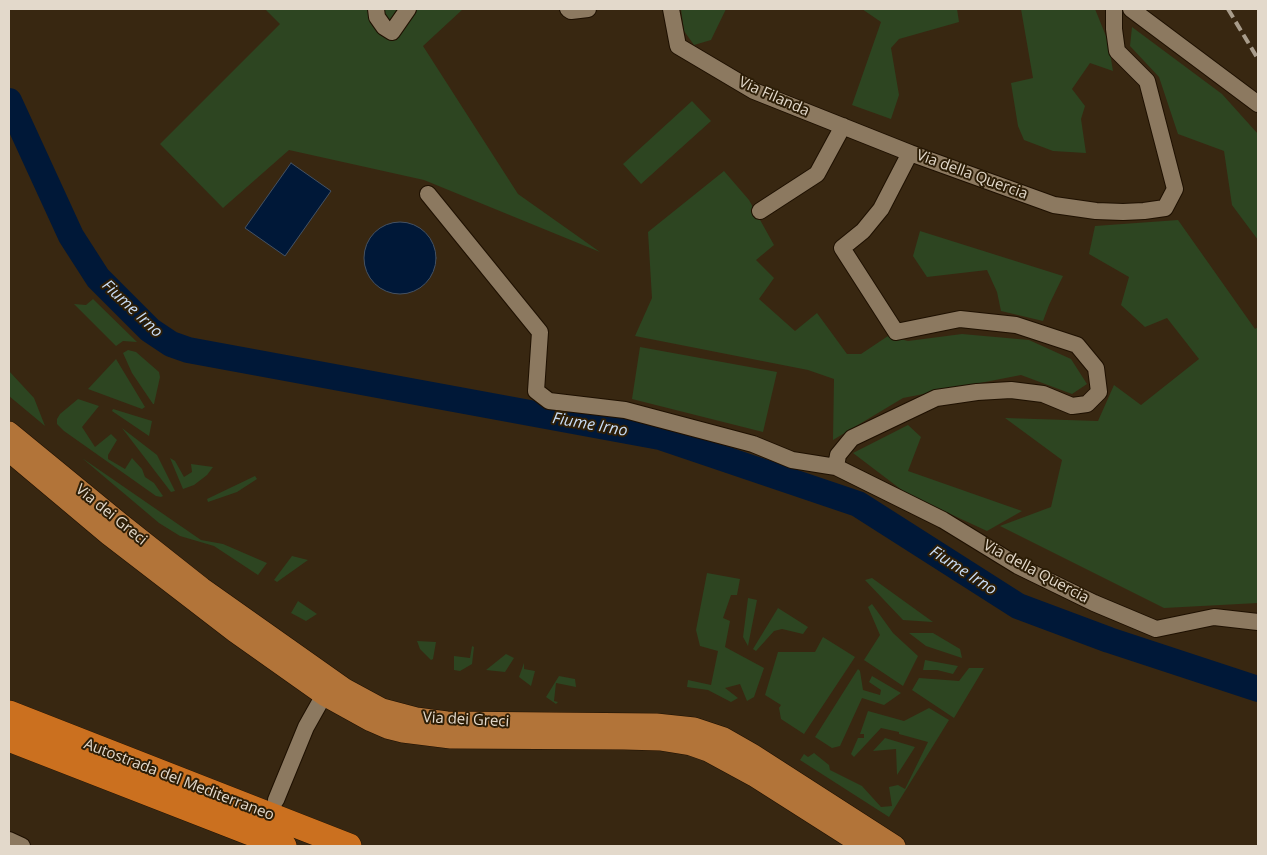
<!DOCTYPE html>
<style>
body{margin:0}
#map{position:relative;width:1267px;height:855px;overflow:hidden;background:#382711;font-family:"Open Sans",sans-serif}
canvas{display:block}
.frame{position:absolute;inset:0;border:10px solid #e3d9cb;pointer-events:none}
</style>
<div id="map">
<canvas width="1267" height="855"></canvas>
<div class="frame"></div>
</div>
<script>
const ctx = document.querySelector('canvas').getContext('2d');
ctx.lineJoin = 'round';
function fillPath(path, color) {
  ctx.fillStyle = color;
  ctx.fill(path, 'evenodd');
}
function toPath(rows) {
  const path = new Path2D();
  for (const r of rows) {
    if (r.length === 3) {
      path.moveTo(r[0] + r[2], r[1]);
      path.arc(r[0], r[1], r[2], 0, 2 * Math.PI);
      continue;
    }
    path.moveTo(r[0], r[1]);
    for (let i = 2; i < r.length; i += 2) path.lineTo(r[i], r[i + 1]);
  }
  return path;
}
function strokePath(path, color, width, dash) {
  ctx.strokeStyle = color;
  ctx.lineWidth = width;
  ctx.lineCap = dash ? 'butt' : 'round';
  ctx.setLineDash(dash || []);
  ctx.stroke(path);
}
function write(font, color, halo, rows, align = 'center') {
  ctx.font = font + ' "Open Sans",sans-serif';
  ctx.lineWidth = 4;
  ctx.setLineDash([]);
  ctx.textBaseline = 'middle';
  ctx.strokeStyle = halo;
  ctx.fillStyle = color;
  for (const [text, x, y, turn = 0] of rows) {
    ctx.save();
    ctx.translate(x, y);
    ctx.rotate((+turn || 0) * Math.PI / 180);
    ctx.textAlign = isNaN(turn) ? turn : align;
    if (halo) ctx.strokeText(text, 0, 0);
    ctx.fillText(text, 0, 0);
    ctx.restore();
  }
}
fillPath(toPath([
 [265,9,463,9,423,46,518,194,600,252,424,180,289,150,223,208,160,144,280,24],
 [681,9,726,9,711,40,694,45,684,31],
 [862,9,957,9,959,22,899,39,891,48,899,95,891,119,852,105,881,22],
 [1021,9,1095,9,1108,41,1113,71,1090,63,1072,89,1085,106,1081,119,1086,153,1053,151,1024,140,1018,126,1011,83,1033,78],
 [1132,27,1222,94,1258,134,1258,240,1232,205,1224,151,1178,134,1159,77,1130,46],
 [692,101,711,121,641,184,623,164],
 [724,171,749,200,774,245,756,260,774,278,759,299,795,331,817,313,847,354,861,354,888,336,908,341,962,334,1029,340,1071,359,1087,384,1072,394,1021,375,903,398,833,440,834,379,808,370,635,336,652,298,648,232],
 [1178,220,1255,329,1258,327,1258,603,1164,608,1000,526,1051,507,1062,460,1005,418,1098,421,1114,385,1141,405,1199,359,1167,318,1145,327,1121,305,1129,277,1089,254,1095,226],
 [920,231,1063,276,1049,305,1043,321,1001,311,997,292,987,270,927,277,913,256],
 [93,299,137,342,123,341,116,346,74,304,86,305],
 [640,347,777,372,763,432,632,399],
 [128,350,136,352,159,372,160,377,154,404,153,404,132,373,123,353],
 [116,359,145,407,142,409,88,389],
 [9,371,34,398,45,426,9,396],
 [78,399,99,406,82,427,95,447,111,434,117,440,108,455,108,459,125,469,132,458,142,469,145,477,154,483,163,496,161,497,156,496,64,431,57,424,57,419,60,414],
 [113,409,152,421,149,436,112,411],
 [908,425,921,437,908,471,1022,511,987,531,907,494,853,453],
 [122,428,157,455,175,491,171,492],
 [82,458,201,540,223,544,267,563,258,575,214,546,180,536,159,523],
 [170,458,175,461,184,477,192,472,191,464,213,467,207,475,194,485,183,489],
 [255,476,257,479,237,492,208,502,207,499],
 [292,556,308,560,277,582,274,580],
 [707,573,740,579,737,595,731,595,723,618,730,621,725,647,764,668,754,697,747,701,740,684,725,688,738,698,731,702,708,690,687,687,688,680,711,685,718,651,700,646,696,630],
 [872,578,933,622,903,620,865,580],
 [748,598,757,600,748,646,743,637],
 [298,601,317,614,306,621,291,613],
 [872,604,893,633,918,656,903,686,864,660,880,635,868,607],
 [778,608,808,627,803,634,782,629,774,631,756,651,753,649],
 [909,633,933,633,960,649,962,658,926,646],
 [823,637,855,657,804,734,781,719,779,708,781,705,765,695,778,652,815,652],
 [417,641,436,642,433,659,431,660,420,649],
 [472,646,474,647,472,664,460,671,454,670,454,656,470,658],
 [506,654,514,658,505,672,486,670],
 [925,660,958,666,953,674,937,670,923,670],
 [524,663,524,669,535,671,531,686,519,677],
 [969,668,984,668,954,718,912,690,919,678,959,681],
 [858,669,860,671,863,690,880,695,881,690,869,682,872,676,901,693,884,705,862,698,840,746,832,748,815,737],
 [559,676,575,679,576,687,556,683,554,701,558,702,556,704,546,697],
 [929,708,949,720,889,817,800,760,804,754,808,757,814,753,829,765,830,770,862,786,881,807,892,806,889,787,898,785,905,789,928,742,899,734,899,732,881,728,854,757,851,754,858,738,864,738,864,734,860,734,868,711,904,721],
 [885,738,915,747,897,775,896,749,873,751]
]), '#2d4521');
const water = toPath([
 [291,163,331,191,285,256,245,228,291,163],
 [400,258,36]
]);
fillPath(water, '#001838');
strokePath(water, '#445264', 1);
strokePath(toPath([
 [9,101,71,236,98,278,150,330,171,344,188,350,660,437,858,504,1018,606,1109,640,1258,689]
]), '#001838', 26);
const minor = toPath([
 [376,9,377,17,384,27,392,32,408,9],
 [568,9,571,11,588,9],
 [671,9,678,46,754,91,910,153],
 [1114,9,1114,29,1117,51,1147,81,1175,189,1165,208,1144,211,1123,212,1096,211,1054,205,910,153,881,209,863,231,842,248,896,332,960,319,1016,325,1077,345,1096,368,1099,392,1087,404,1072,406,1043,394,1011,390,977,392,936,398,852,438,838,455,836,467,943,520,1018,566,1094,603,1156,629,1214,617,1258,622],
 [1131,9,1258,104],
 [428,194,540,332,536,391,549,401,625,410,753,444,792,460,836,467],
 [760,211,817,174,843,126],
 [276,800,306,727,324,695],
 [9,840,22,846]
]);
const major = toPath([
 [9,432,120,523,202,588,345,689,382,709,416,718,447,722,656,724,694,728,724,738,752,754,895,846],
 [9,451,109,535,235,632,324,695,371,721,387,728,403,732,451,738,624,739,660,740,691,745,708,751,754,776,864,846]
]);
const highway = toPath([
 [9,713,349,846],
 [9,739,284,846]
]);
strokePath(minor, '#1e1000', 18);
strokePath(major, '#1e1000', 22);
strokePath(highway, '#1e1000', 26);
strokePath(minor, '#8c7960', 16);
strokePath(major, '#b27439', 21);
strokePath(highway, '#cb701f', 25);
strokePath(toPath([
 [1228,9,1258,59]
]), '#a89c8b', 4, [10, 5]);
write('15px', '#e3d9cb', '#2d1e07', [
 ["Via Filanda",774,97,24],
 ["Via della Quercia",972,175,20],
 ["Via dei Greci",111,515,39],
 ["Via della Quercia",1036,572,28],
 ["Via dei Greci",466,720,3],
 ["Autostrada del Mediterraneo",179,780,21]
]);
write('italic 16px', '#c8dcf5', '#2d1e07', [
 ["Fiume Irno",132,309,43],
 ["Fiume Irno",590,425,10],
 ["Fiume Irno",963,571,33]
]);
</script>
